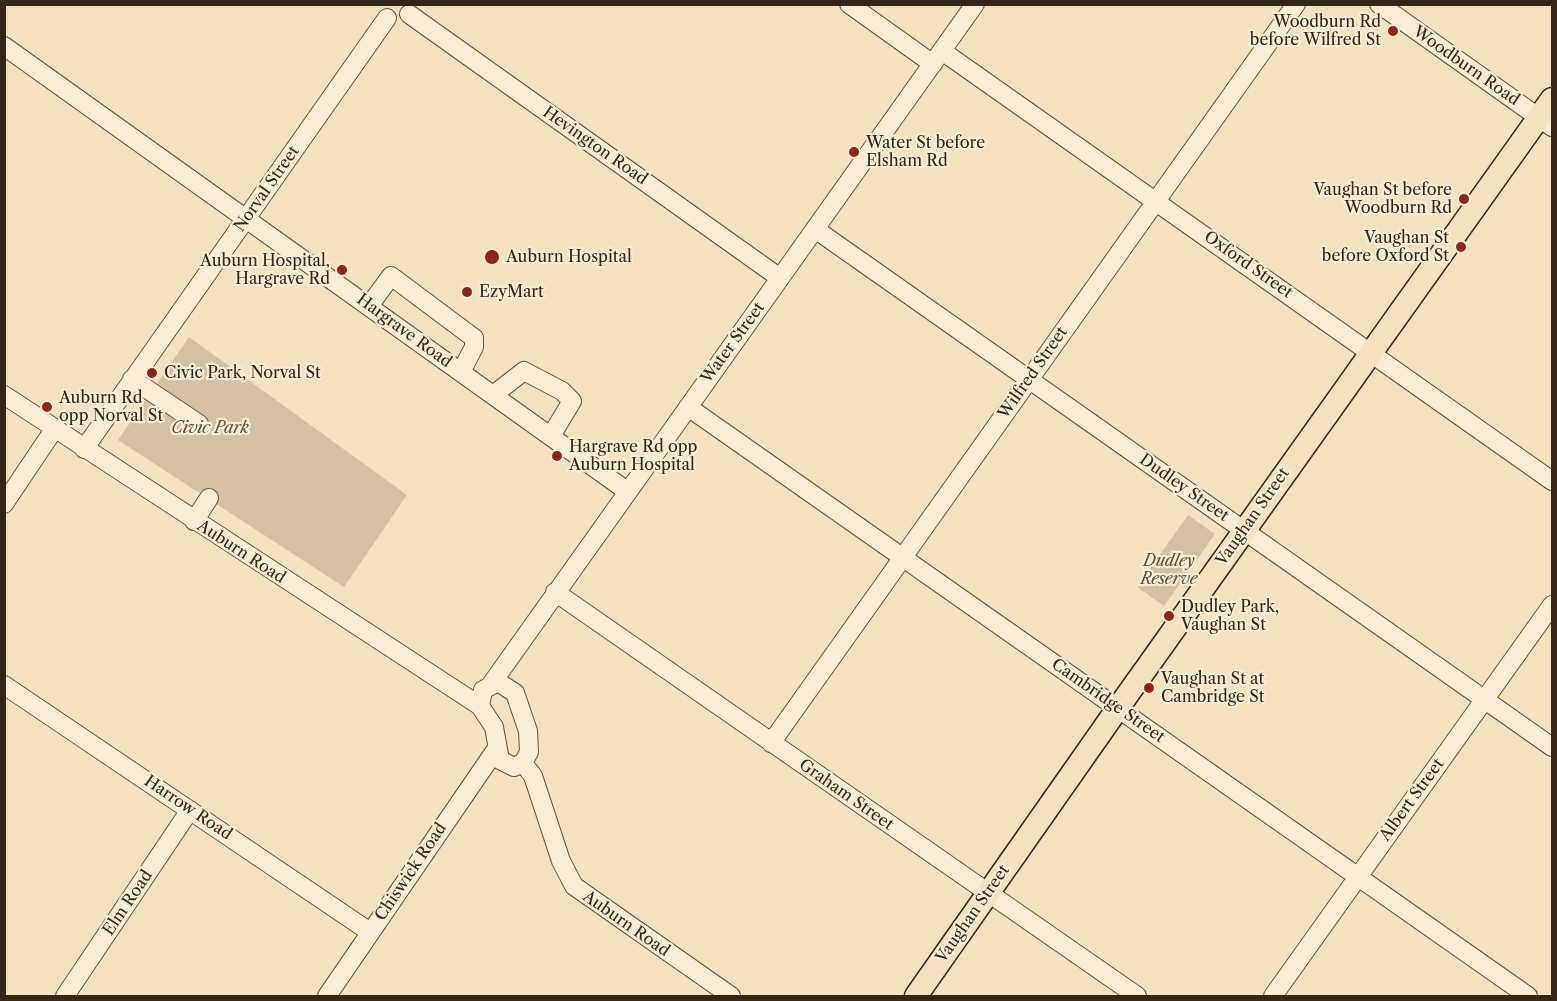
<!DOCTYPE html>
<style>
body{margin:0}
#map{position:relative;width:1557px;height:1001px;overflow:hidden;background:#f4e1bd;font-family:"Libre Caslon Text",serif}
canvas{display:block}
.frame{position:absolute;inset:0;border:6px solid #332718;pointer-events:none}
</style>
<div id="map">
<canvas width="1557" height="1001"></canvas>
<div class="frame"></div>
</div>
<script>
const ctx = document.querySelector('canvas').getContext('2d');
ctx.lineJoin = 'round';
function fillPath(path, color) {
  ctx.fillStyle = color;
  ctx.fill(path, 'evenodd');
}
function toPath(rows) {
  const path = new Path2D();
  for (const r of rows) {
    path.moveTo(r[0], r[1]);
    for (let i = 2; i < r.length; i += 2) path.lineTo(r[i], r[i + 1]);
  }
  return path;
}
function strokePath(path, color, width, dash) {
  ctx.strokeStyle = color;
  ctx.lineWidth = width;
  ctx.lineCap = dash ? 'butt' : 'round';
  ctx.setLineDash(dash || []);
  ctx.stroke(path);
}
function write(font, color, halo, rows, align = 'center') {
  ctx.font = font + ' "Libre Caslon Text",serif';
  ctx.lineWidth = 4.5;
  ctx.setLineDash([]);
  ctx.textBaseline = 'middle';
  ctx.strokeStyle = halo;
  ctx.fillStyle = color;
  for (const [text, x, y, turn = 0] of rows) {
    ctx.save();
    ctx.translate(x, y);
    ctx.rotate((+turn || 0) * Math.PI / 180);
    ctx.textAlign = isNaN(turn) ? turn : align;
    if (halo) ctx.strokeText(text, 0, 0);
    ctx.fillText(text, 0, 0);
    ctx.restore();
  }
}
fillPath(toPath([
 [189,337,407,495,344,587,118,440],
 [1188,515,1215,534,1164,606,1137,587]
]), '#d3c1a1');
const minor = toPath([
 [849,4,933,64],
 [1379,4,1552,127],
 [409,14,780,278],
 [4,46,627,491],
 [942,51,1552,481],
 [815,229,1552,747],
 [369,306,391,276,474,338,474,347,461,372],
 [132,379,199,424],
 [4,395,480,706],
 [493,395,524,371,562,391,572,401,551,436],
 [688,407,1528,996],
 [84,449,387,18],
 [4,504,55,428],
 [194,521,209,498],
 [555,592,1137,996],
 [498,682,515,693,528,731,529,752,523,763,514,767,500,760,494,727,480,706,483,690,498,682],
 [492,683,975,4],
 [4,685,370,932],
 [771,743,1296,4],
 [523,763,533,776,561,861,574,886,731,996],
 [65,996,190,810],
 [327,996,497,748],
 [1273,996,1552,605]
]);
const major = toPath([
 [916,996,1118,708,1552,99]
]);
strokePath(minor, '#635641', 20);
strokePath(major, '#332718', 25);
strokePath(minor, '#f8ecd4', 18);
strokePath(major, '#f4e1bd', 22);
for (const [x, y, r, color] of [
 [1393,31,6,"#8f2418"],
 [854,152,6,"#8f2418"],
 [1464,199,6,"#8f2418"],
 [1461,247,6,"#8f2418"],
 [492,257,8,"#8f2418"],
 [342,270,6,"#8f2418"],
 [467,292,6,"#8f2418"],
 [152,373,6,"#8f2418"],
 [47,407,6,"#8f2418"],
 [557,456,6,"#8f2418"],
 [1169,616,6,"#8f2418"],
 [1149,688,6,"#8f2418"]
]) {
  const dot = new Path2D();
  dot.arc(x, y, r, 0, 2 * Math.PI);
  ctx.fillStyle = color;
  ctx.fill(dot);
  strokePath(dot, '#f8ecd4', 2);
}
write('16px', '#332718', '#f8ecd4', [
 ["Woodburn Rd",1381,22,"right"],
 ["before Wilfred St",1381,40,"right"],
 ["Water St before",866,143],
 ["Elsham Rd",866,161],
 ["Vaughan St before",1452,190,"right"],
 ["Woodburn Rd",1452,208,"right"],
 ["Vaughan St",1449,238,"right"],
 ["before Oxford St",1449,256,"right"],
 ["Auburn Hospital",506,257],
 ["Auburn Hospital,",330,261,"right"],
 ["Hargrave Rd",330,279,"right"],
 ["EzyMart",479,292],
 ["Civic Park, Norval St",164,373],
 ["Auburn Rd",59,398],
 ["opp Norval St",59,416],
 ["Hargrave Rd opp",569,447],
 ["Auburn Hospital",569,465],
 ["Dudley Park,",1181,607],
 ["Vaughan St",1181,625],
 ["Vaughan St at",1161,679],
 ["Cambridge St",1161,697]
], 'left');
write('16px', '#332718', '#f8ecd4', [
 ["Woodburn Road",1466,66,35],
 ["Hevington Road",595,146,35],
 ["Norval Street",267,189,-55],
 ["Oxford Street",1248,265,35],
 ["Hargrave Road",404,331,36],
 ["Water Street",733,343,-54],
 ["Wilfred Street",1033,373,-55],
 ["Dudley Street",1184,488,35],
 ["Vaughan Street",1253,517,-55],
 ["Auburn Road",241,552,33],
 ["Cambridge Street",1108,701,35],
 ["Graham Street",846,795,35],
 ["Albert Street",1412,800,-54],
 ["Harrow Road",188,808,34],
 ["Chiswick Road",411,872,-56],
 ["Elm Road",128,903,-56],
 ["Vaughan Street",973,914,-55],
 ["Auburn Road",626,924,35]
]);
write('italic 16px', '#5b4e3a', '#f8ecd4', [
 ["Civic Park",210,428],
 ["Dudley",1169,561],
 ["Reserve",1169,579]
]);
</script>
